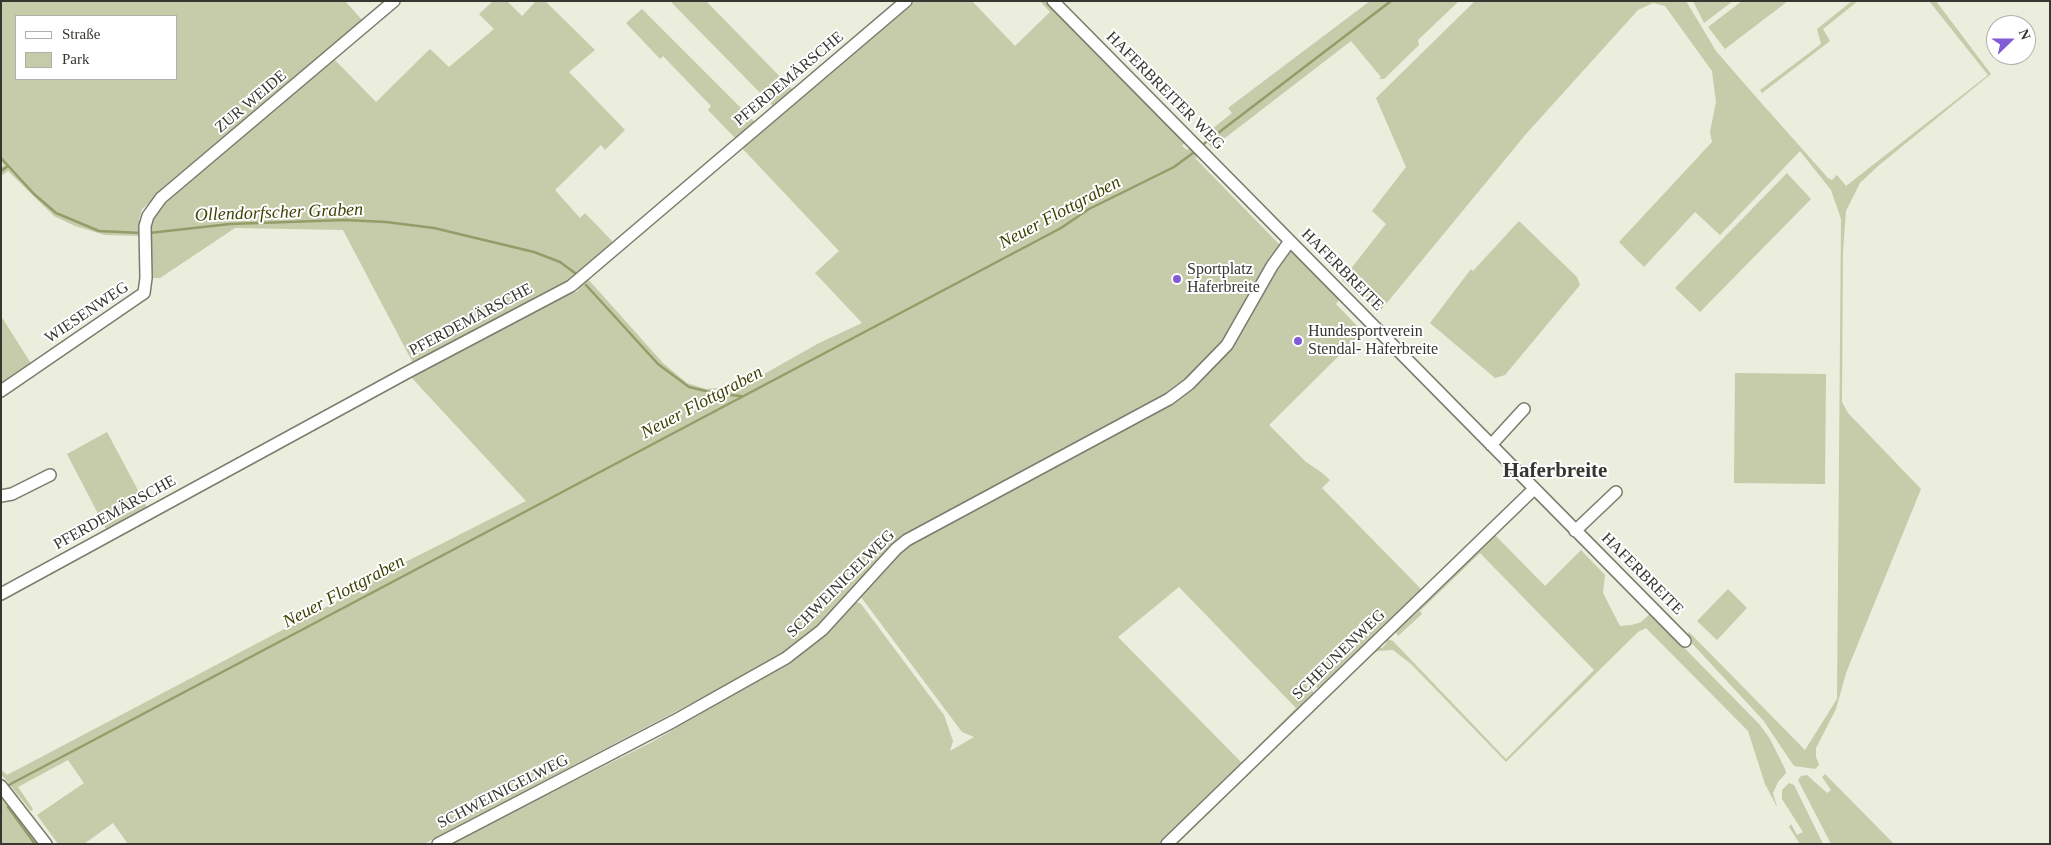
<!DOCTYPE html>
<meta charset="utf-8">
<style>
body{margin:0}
#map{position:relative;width:2051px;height:845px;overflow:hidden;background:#ebeddd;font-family:"Times New Roman",serif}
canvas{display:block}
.frame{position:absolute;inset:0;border:2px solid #363730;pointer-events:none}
.legend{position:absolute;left:15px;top:15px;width:162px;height:65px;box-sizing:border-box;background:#fff;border:1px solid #afafac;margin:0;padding:6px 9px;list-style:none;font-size:15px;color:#363730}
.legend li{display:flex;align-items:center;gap:10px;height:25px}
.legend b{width:25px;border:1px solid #afafac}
.north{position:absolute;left:1986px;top:15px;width:50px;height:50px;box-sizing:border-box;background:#fff;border:1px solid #afafac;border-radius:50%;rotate:68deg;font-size:14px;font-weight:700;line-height:20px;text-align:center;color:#363730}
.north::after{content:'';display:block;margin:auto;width:18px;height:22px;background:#815cd6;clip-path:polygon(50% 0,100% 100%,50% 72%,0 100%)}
</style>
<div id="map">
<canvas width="2051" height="845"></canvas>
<div class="frame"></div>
<ul class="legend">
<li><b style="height:6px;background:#fff"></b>Straße</li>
<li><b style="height:14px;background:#c6cba9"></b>Park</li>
</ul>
<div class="north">N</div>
</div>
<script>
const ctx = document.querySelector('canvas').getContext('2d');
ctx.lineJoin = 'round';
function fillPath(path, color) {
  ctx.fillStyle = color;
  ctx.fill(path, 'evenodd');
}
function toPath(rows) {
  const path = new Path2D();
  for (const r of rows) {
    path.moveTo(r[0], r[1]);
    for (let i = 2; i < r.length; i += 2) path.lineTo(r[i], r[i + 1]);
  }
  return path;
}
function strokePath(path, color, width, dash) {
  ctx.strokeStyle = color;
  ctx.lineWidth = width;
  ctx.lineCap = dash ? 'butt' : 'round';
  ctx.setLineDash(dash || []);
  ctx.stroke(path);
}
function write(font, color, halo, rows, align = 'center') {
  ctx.font = font + ' "Times New Roman",serif';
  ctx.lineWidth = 4;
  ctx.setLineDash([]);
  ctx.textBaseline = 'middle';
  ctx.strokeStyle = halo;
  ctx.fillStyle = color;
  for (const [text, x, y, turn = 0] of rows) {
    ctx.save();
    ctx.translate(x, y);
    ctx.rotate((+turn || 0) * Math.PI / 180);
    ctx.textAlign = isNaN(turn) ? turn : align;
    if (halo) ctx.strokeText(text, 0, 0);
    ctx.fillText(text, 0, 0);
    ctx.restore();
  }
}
fillPath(toPath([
 [1,1,345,1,363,21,142,209,139,219,140,236,105,235,75,226,54,216,8,171,1,176,1,168,4,165,1,162],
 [16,16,176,16,176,79,16,79],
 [493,1,507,1,522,16,536,1,545,1,595,50,569,72,625,130,605,150,601,145,555,190,580,218,585,213,613,242,573,277,413,363,343,230,235,228,160,278,151,278,151,219,163,205,334,59,376,102,430,49,449,67,494,29,479,14],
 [670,1,706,1,793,90,773,106],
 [912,1,972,1,1015,46,1050,12,1040,1,1051,1,1185,142,1182,146,1187,150,1191,147,1199,156,1195,158,1280,245,1220,348,1173,394,908,535,815,633,779,657,424,844,128,844,113,823,84,844,58,844,37,815,84,783,68,760,18,787,33,809,31,811,1,774,3,771,7,775,368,585,366,582,526,501,410,376,549,302,578,291,579,285,587,278,663,363,687,383,706,389,743,386,819,343,862,323,815,273,839,251,741,147],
 [1370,1,1459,1,1418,40,1419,45,1384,79,1379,79,1381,77,1351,41,1212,148,1202,137,1232,113,1228,108],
 [1475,1,1686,1,1716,51,1756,97,1828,178,1832,180,1837,175,1846,186,1988,75,1929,1,1936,1,1991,74,1878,166,1860,183,1846,211,1843,252,1842,402,1848,413,1921,489,1846,673,1836,709,1816,748,1816,757,1819,765,1815,769,1794,766,1763,720,1686,637,1689,632,1805,750,1837,699,1841,219,1831,190,1800,151,1720,235,1695,212,1644,267,1619,242,1712,142,1710,132,1716,102,1712,71,1665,6,1653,3,1638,10,1526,134,1381,310,1376,312,1342,280,1386,224,1372,211,1406,167,1376,98],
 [1693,1,1733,1,1704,23],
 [1742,1,1788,1,1725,49,1708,27],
 [1852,1,1858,1,1823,29,1830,41,1762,93,1760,90,1821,44,1817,29],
 [642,9,755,122,735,138,708,110,711,106,663,56,660,59,626,23],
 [1787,173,1811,199,1700,312,1675,288],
 [1519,221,1577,277,1580,285,1505,375,1495,378,1430,323,1471,269,1473,271],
 [1292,250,1340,299,1336,304,1363,332,1269,425,1306,462,1321,472,1330,480,1322,488,1421,589,1427,583,1429,585,1322,690,1314,686,1311,689,1315,694,1252,758,1248,756,1296,708,1179,587,1118,637,1241,762,1245,759,1246,761,1163,844,449,844,652,742,775,671,817,642,855,601,861,604,944,715,953,741,950,751,974,737,962,732,861,597,861,593,899,549,1051,465,1207,370,1275,266],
 [1,316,32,365,1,386],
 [1735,373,1826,374,1825,484,1734,483],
 [107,432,148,509,107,531,67,454],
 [1494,534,1545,586,1581,550,1605,575,1603,593,1620,626,1632,625,1641,622,1650,614,1656,619,1760,725,1770,739,1785,769,1786,773,1778,782,1773,793,1777,807,1765,784,1748,731,1646,628,1638,632,1506,762,1411,664,1393,650,1378,651,1371,655,1177,844,1171,844,1377,647,1382,648,1386,644,1387,639,1393,641,1506,759,1594,670,1480,553,1420,611,1422,614,1398,636,1395,630],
 [1728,589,1747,608,1717,640,1697,621],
 [1825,774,1894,844,1831,844,1798,780,1801,776,1807,775,1827,793,1831,790,1822,777],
 [1789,783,1794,785,1797,791,1823,844,1800,844,1789,827,1791,824,1797,835,1803,832,1782,799,1782,790],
 [1,797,4,800,6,798,41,844,1,844]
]), '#c6cba9');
strokePath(toPath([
 [1201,146,1391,1],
 [1,158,34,194,56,213,99,231,141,233],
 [1,171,8,166],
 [149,233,230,224,345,220,386,222,434,228,534,252,560,262,575,273],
 [586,285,658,364,689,387,718,394,741,396],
 [5,787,1061,228,1089,209,1174,167,1197,150],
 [8,807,35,844]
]), '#969c69', 2.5);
const minor = toPath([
 [1053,1,1685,641],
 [1,391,144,293,146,278,145,226,148,216,161,198,394,1],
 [1491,445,1524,409],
 [1,496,12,494,50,475],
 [1575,531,1616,492],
 [1,594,408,372,571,286,906,1],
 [1,786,46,844],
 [438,844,674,721,786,658,822,630,896,549,907,540,1169,399,1189,384,1227,345,1272,266,1290,241],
 [1167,844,1534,489]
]);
strokePath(minor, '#7a7c6e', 14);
strokePath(minor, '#fff', 11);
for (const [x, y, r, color] of [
 [1177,279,5,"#815cd6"],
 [1298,341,5,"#815cd6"]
]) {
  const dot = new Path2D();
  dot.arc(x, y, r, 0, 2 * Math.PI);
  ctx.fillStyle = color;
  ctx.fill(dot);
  strokePath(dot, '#fff', 2);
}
write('16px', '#363730', '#fff', [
 ["PFERDEMÄRSCHE",789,79,-40],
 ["HAFERBREITER WEG",1165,91,45],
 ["ZUR WEIDE",251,102,-40],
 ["HAFERBREITE",1342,270,45],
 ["WIESENWEG",87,313,-34],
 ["PFERDEMÄRSCHE",471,320,-28],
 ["PFERDEMÄRSCHE",115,513,-29],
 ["HAFERBREITE",1642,574,45],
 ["SCHWEINIGELWEG",841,584,-45],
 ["SCHEUNENWEG",1339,655,-44],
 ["SCHWEINIGELWEG",503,792,-27]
]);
write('16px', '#363730', '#fff', [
 ["Sportplatz",1187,270],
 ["Haferbreite",1187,288],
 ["Hundesportverein",1308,332],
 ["Stendal- Haferbreite",1308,350]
], 'left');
write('italic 18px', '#3e4202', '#fff', [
 ["Ollendorfscher Graben",279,213,-2],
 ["Neuer Flottgraben",1060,213,-28],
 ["Neuer Flottgraben",702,403,-28],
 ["Neuer Flottgraben",344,592,-28]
]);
write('bold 21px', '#363730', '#fff', [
 ["Haferbreite",1555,472]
]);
</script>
